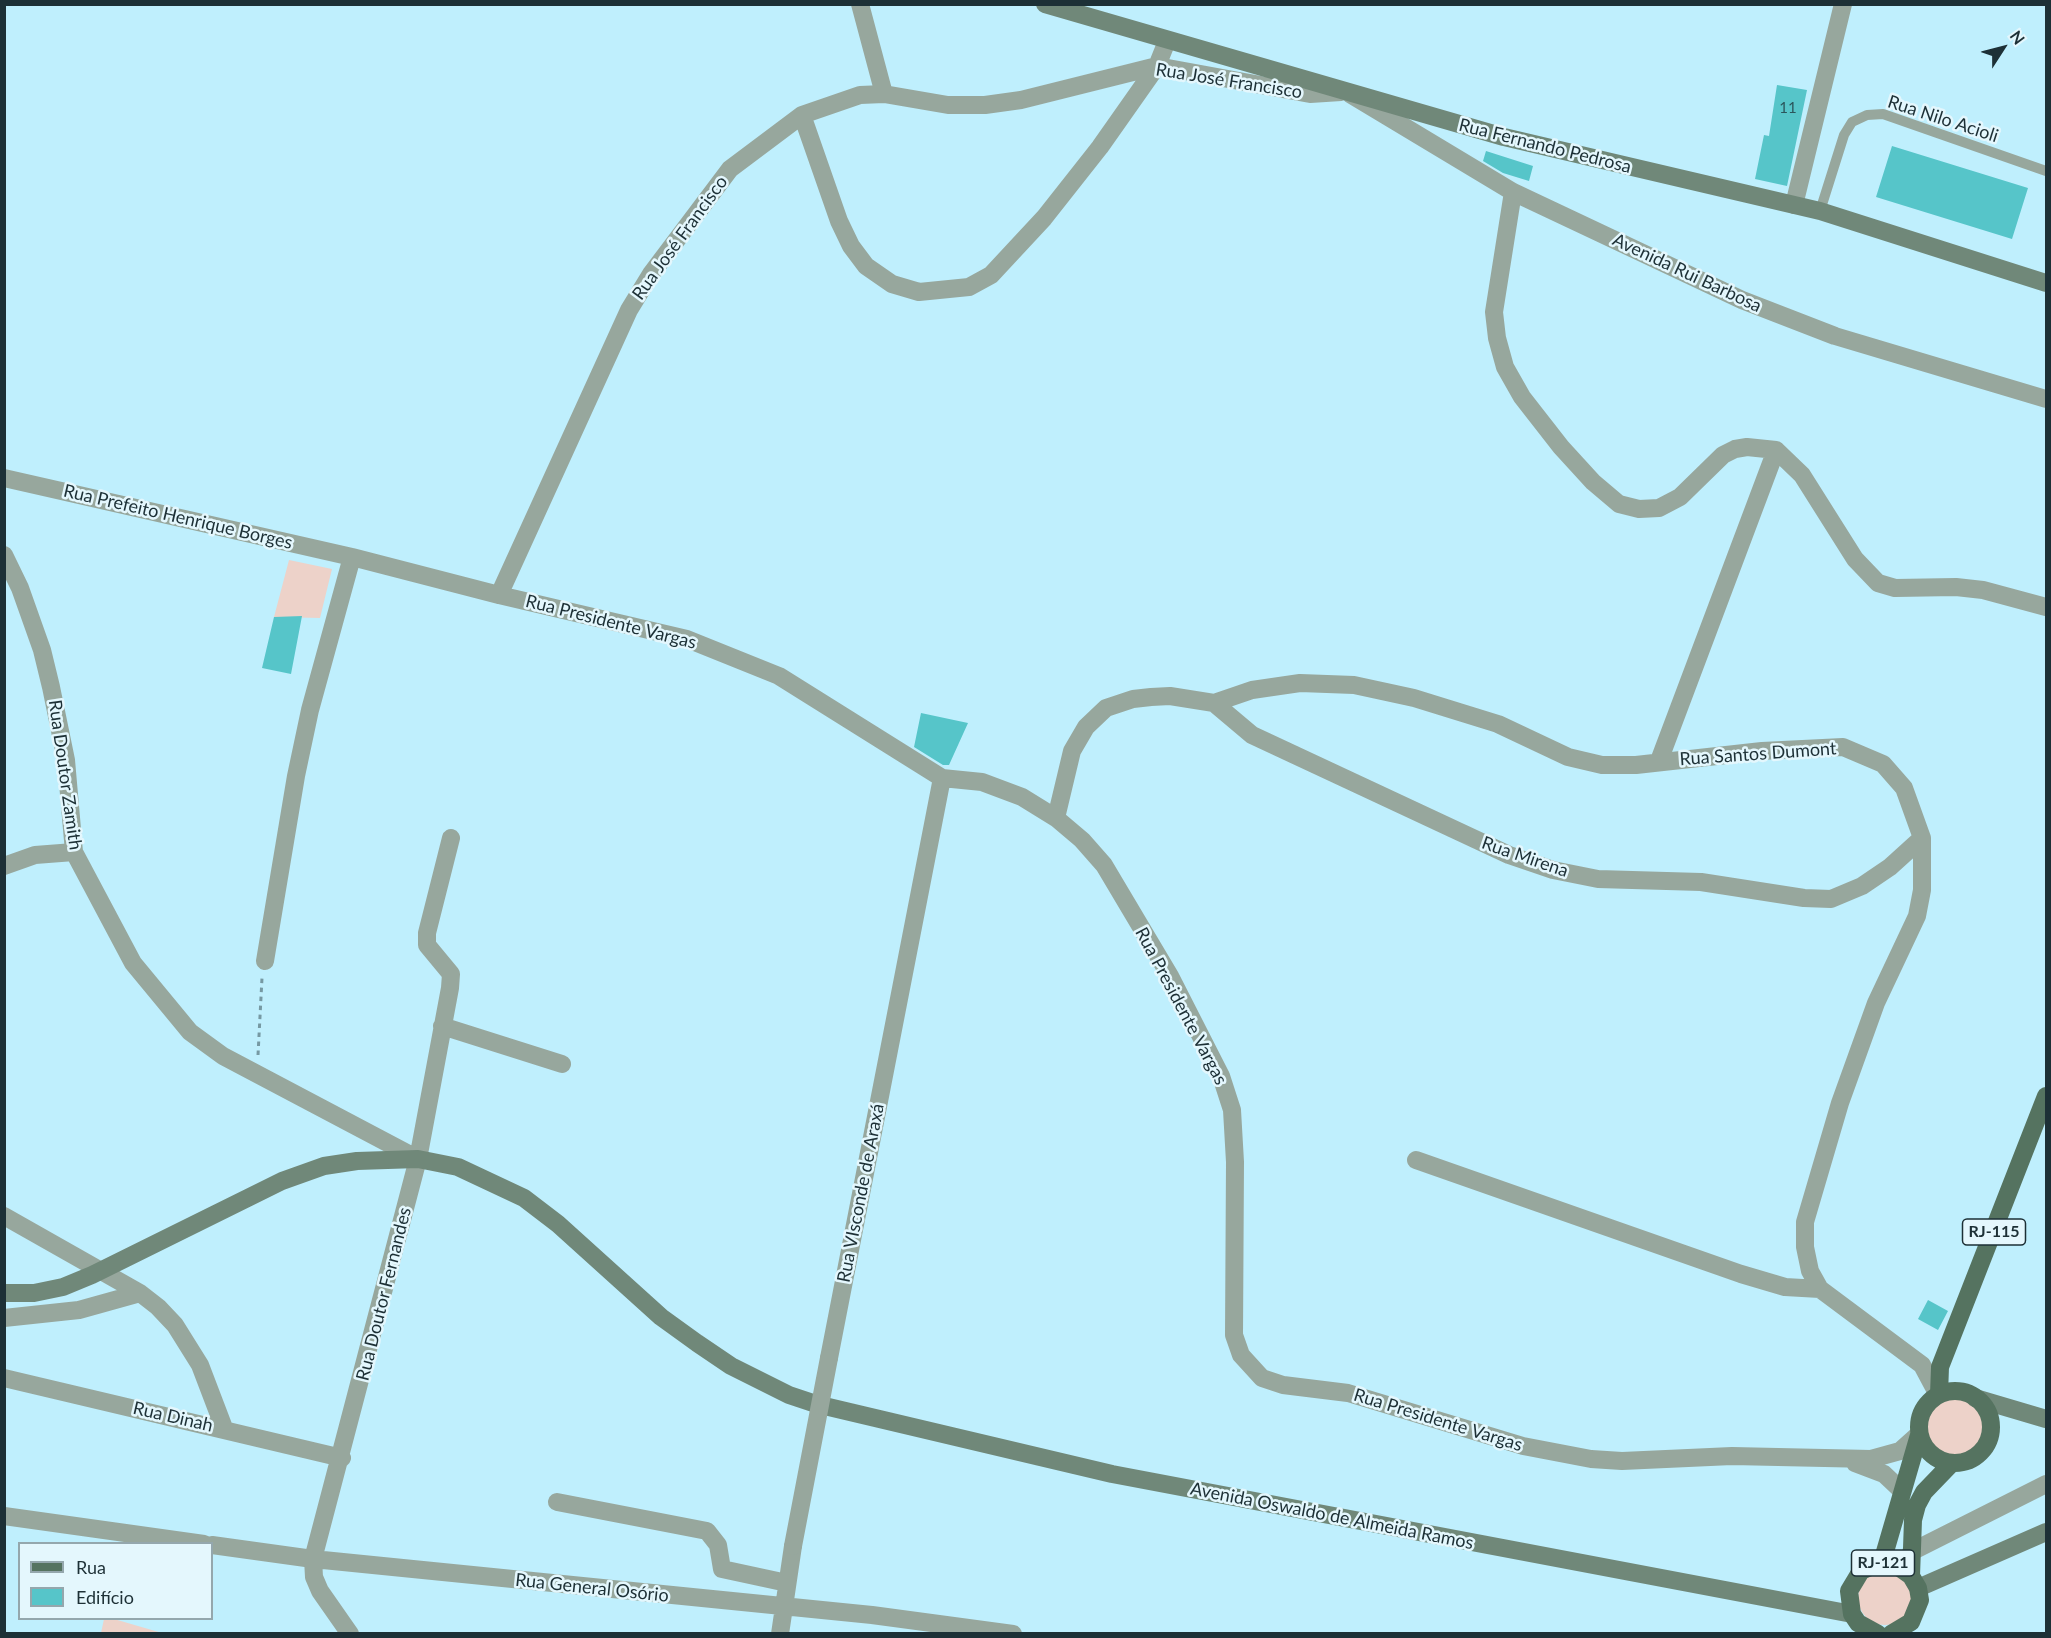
<!DOCTYPE html>
<meta charset="utf-8">
<style>
body{margin:0}
#map{position:relative;width:2051px;height:1638px;overflow:hidden;background:#bfeffd;font-family:Lato,sans-serif}
canvas{display:block}
.frame{position:absolute;inset:0;border:6px solid #1d3036;pointer-events:none}
.legend{position:absolute;left:18px;top:1542px;width:195px;height:78px;box-sizing:border-box;background:#e4f7fd;border:2px solid #94a7ad;margin:0;padding:8px 10px;list-style:none;font-size:18px;color:#1d3036}
.legend li{display:flex;align-items:center;gap:12px;height:30px}
.legend b{width:30px;border:2px solid #94a7ad}
.north{position:absolute;left:1973px;top:18px;width:60px;height:60px;-webkit-text-stroke:4px #e4f7fd;paint-order:stroke;rotate:54deg;font-size:16px;font-weight:700;line-height:24px;text-align:center;color:#1d3036}
.north::after{content:'';display:block;margin:auto;width:21px;height:27px;background:#1d3036;clip-path:polygon(50% 0,100% 100%,50% 72%,0 100%)}
</style>
<div id="map">
<canvas width="2051" height="1638"></canvas>
<div class="frame"></div>
<ul class="legend">
<li><b style="height:8px;background:#557360"></b>Rua</li>
<li><b style="height:16px;background:#56c5c9"></b>Edifício</li>
</ul>
<div class="north">N</div>
</div>
<script>
const ctx = document.querySelector('canvas').getContext('2d');
ctx.lineJoin = 'round';
function fillPath(path, color) {
  ctx.fillStyle = color;
  ctx.fill(path, 'evenodd');
}
function toPath(rows) {
  const path = new Path2D();
  for (const r of rows) {
    if (r.length === 3) {
      path.moveTo(r[0] + r[2], r[1]);
      path.arc(r[0], r[1], r[2], 0, 2 * Math.PI);
      continue;
    }
    path.moveTo(r[0], r[1]);
    for (let i = 2; i < r.length; i += 2) path.lineTo(r[i], r[i + 1]);
  }
  return path;
}
function strokePath(path, color, width, dash) {
  ctx.strokeStyle = color;
  ctx.lineWidth = width;
  ctx.lineCap = dash ? 'butt' : 'round';
  ctx.setLineDash(dash || []);
  ctx.stroke(path);
}
function write(font, color, halo, rows, align = 'center') {
  ctx.font = font + ' Lato,sans-serif';
  ctx.lineWidth = 5;
  ctx.setLineDash([]);
  ctx.textBaseline = 'middle';
  ctx.strokeStyle = halo;
  ctx.fillStyle = color;
  for (const [text, x, y, turn = 0] of rows) {
    ctx.save();
    ctx.translate(x, y);
    ctx.rotate((+turn || 0) * Math.PI / 180);
    ctx.textAlign = isNaN(turn) ? turn : align;
    if (halo) ctx.strokeText(text, 0, 0);
    ctx.fillText(text, 0, 0);
    ctx.restore();
  }
}
fillPath(toPath([
 [289,560,332,569,320,618,274,617],
 [1956,1427,30],
 [1885,1598,27],
 [104,1619,114,1619,162,1633,101,1633]
]), '#edd2c9');
fillPath(toPath([
 [1777,85,1807,90,1787,186,1755,179,1764,135,1769,136],
 [1892,146,2028,188,2012,239,1876,197],
 [1486,151,1533,166,1529,181,1503,173,1483,161],
 [302,616,291,674,262,668,274,617],
 [921,713,968,723,949,765,943,765,914,747],
 [1928,1300,1948,1311,1938,1330,1918,1319]
]), '#56c5c9');
strokePath(toPath([
 [258,1055,262,978]
]), '#7699a3', 3, [4.5, 4.5]);
strokePath(toPath([
 [1820,211,1844,135,1852,122,1867,115,1883,114,2046,171]
]), '#97a79d', 10);
strokePath(toPath([
 [860,4,884,94],
 [1350,94,1513,192,1742,300,1835,336,2046,399],
 [802,115,839,221,851,246,866,266,892,284,919,292,969,287,991,275,1044,218,1100,147,1157,66,1167,41],
 [1513,192,1494,312,1497,338,1505,367,1522,397,1561,447,1593,482,1619,504,1639,509,1659,508,1680,497,1723,455,1735,449,1747,447,1776,450,1802,475,1855,559,1878,583,1895,588,1956,587,1983,590,2046,607],
 [1794,205,1843,4],
 [4,478,352,557,499,595,687,639,779,676,942,778,982,782,1022,797,1056,818,1082,840,1104,865,1170,976,1221,1076,1232,1110,1235,1162,1234,1335,1241,1355,1262,1378,1283,1385,1348,1393,1523,1446,1591,1459,1622,1461,1732,1456,1871,1459,1900,1451,1919,1434],
 [4,555,20,588,42,650,51,687,66,760,74,852,133,963,190,1032,223,1056,418,1159],
 [499,595,629,310,651,274,730,169,802,115,860,95,884,94,948,105,985,105,1021,100,1157,66,1310,94,1341,92],
 [1214,703,1252,735,1509,855,1553,870,1598,879,1701,882,1804,898,1831,899,1862,886,1890,867,1922,838],
 [1659,761,1776,450],
 [1056,818,1072,751,1086,727,1106,708,1133,699,1151,697,1170,696,1214,703,1252,690,1300,683,1354,685,1414,698,1498,724,1568,757,1602,765,1636,765,1762,751,1843,747,1883,764,1904,788,1922,838,1922,890,1917,916,1876,1003,1840,1103,1805,1222,1805,1247,1810,1271,1820,1289,1922,1365,1938,1395],
 [4,866,35,855,74,852],
 [265,961,296,776,310,710,352,557],
 [442,1026,562,1064],
 [1416,1160,1741,1274,1785,1287,1820,1289],
 [4,1216,140,1293,158,1307,175,1325,200,1365,224,1428],
 [4,1318,79,1310,140,1293],
 [829,1358,942,778],
 [4,1378,342,1458],
 [1855,1463,1884,1474,1902,1491],
 [557,1502,707,1531,718,1545,722,1569,787,1583],
 [4,1516,204,1544],
 [212,1545,313,1559,872,1615,1013,1634],
 [1911,1552,2046,1484],
 [350,1634,320,1591,314,1577,313,1559,418,1159,450,988,451,974,427,945,427,933,451,838],
 [780,1634,793,1546]
]), '#97a79d', 18);
strokePath(toPath([
 [1045,4,1504,137,1820,211,2046,283],
 [4,1293,34,1293,63,1287,92,1275,282,1181,324,1166,357,1161,418,1159,458,1167,524,1198,558,1224,661,1317,697,1343,731,1366,789,1395,816,1404,1112,1474,1852,1614],
 [1975,1398,2046,1419],
 [1918,1588,2046,1532]
]), '#708879', 18);
strokePath(toPath([
 [1955,1427,36],
 [1939,1395,1940,1367,2046,1096],
 [1882,1562,1919,1435],
 [1911,1576,1913,1520,1917,1505,1924,1492,1951,1464],
 [1878,1634,1858,1623,1852,1614,1849,1591,1861,1571,1882,1562,1894,1564,1911,1576,1918,1588,1920,1600,1911,1622,1891,1634]
]), '#557360', 18);
strokePath(toPath([
 [793,1546,829,1358]
]), '#97a79d', 18);
write('15px', '#2b555b', null, [
 ["11",1788,108]
]);
for (const [x, y, w] of [
 [1994,1232,63],
 [1883,1563,63]
]) {
  const box = new Path2D();
  box.roundRect(x - w / 2, y - 13, w, 26, 4.5);
  ctx.fillStyle = '#e4f7fd';
  ctx.fill(box);
  strokePath(box, '#1d3036', 1.5);
}
write('bold 16px', '#1d3036', null, [
 ["RJ-115",1994,1232],
 ["RJ-121",1883,1563]
]);
write('18px', '#1d3036', '#e4f7fd', [
 ["Rua José Francisco",1229,81,9],
 ["Rua Nilo Acioli",1943,119,18],
 ["Rua Fernando Pedrosa",1545,146,14],
 ["Rua José Francisco",680,238,-54],
 ["Avenida Rui Barbosa",1687,273,25],
 ["Rua Prefeito Henrique Borges",178,517,13],
 ["Rua Presidente Vargas",611,622,14],
 ["Rua Santos Dumont",1758,754,-4],
 ["Rua Doutor Zamith",65,775,82],
 ["Rua Mirena",1525,857,19],
 ["Rua Presidente Vargas",1181,1006,62],
 ["Rua VIsconde de Araxá",861,1193,-79],
 ["Rua Doutor Fernandes",384,1294,-76],
 ["Rua Dinah",173,1417,13],
 ["Rua Presidente Vargas",1438,1420,17],
 ["Avenida Oswaldo de Almeida Ramos",1332,1516,11],
 ["Rua General Osório",592,1588,6]
]);
</script>
